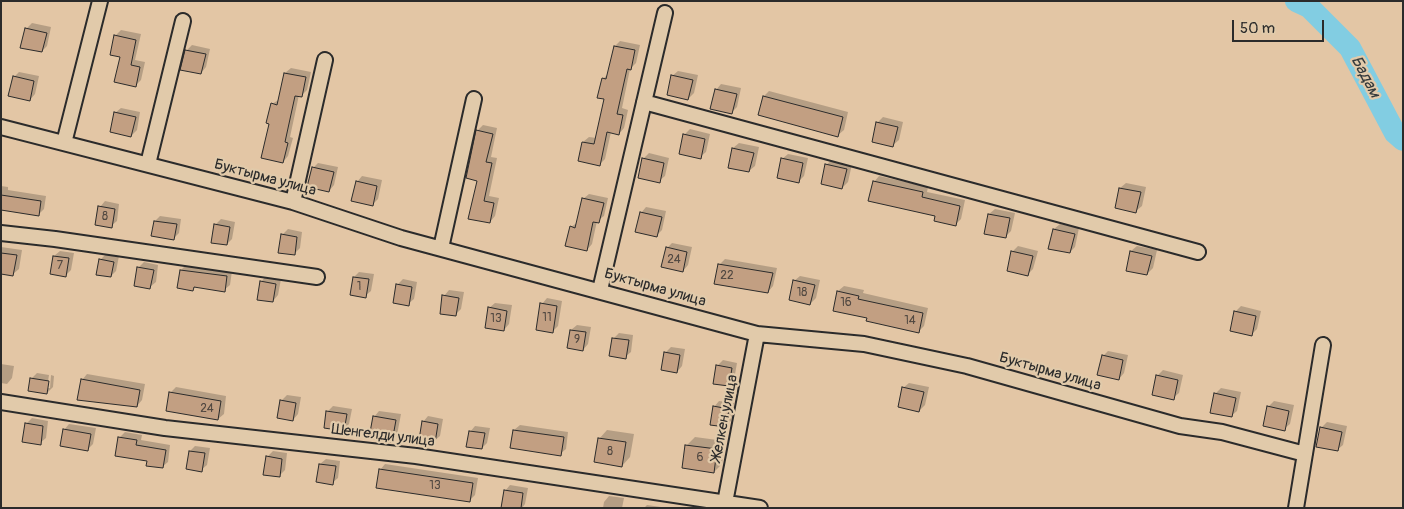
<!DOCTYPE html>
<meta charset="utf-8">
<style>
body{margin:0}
#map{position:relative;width:1404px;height:509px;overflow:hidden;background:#e3c6a5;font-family:Pangolin,sans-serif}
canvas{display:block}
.frame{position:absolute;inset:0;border:2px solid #2b2b2b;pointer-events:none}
.scale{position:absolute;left:1232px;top:20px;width:92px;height:22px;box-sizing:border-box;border:2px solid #2b2b2b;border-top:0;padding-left:6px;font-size:15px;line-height:18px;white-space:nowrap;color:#2b2b2b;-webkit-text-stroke:4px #e1caaa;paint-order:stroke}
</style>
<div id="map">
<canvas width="1404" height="509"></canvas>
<div class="frame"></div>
<div class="scale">50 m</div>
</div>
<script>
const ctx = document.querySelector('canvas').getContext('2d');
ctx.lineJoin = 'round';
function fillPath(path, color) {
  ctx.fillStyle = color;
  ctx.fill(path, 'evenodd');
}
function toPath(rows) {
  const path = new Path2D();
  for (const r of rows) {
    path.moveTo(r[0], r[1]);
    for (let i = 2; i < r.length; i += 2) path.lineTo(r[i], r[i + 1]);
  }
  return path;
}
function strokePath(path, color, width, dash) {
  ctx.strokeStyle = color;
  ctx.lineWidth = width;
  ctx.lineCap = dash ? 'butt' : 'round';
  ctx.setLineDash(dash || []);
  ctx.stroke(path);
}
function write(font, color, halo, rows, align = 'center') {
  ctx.font = font + ' Pangolin,sans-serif';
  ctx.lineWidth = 4.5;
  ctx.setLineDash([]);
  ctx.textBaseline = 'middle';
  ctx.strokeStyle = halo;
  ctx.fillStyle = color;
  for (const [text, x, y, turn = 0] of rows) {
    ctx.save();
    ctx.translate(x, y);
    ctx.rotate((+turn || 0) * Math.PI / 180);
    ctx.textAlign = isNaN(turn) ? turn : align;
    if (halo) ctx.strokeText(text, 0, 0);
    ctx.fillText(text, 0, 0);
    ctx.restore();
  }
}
fillPath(toPath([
 [32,23,51,27,47,46,42,51,26,29],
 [121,30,141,34,135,60,145,62,141,80,135,86,121,56,115,36],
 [620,41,640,45,636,63,630,69,622,108,628,110,624,128,619,134,611,132,605,159,599,165,583,142,589,137,597,138,605,98,603,79,609,73,615,46],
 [192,45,210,49,206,67,201,73,186,51],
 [291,68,311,72,307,90,301,96,299,95,290,137,293,138,288,156,283,162,271,123,272,104,280,99,285,73],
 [678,71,698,75,694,93,688,99,672,76],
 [19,72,39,76,35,94,30,100,14,77],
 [721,84,741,88,737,107,732,112,716,90],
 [769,91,848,112,844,130,838,135,760,115,764,96],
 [121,108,140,112,137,130,131,136,115,113],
 [883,117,903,122,899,140,893,145,877,123],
 [483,125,497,128,491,157,497,158,489,196,499,198,495,216,490,222,478,180,477,131],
 [690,129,710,134,706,152,700,157,684,135],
 [739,143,759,147,755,166,749,171,733,148],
 [649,153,669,158,665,176,659,181,643,159],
 [788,154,808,158,804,176,798,182,782,159],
 [832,160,852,164,848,182,842,188,826,165],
 [318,163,338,167,334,185,329,191,313,168],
 [362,176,382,180,378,199,373,204,357,182],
 [879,176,928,187,927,192,965,200,961,219,956,224,874,182],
 [1126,183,1146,187,1142,206,1136,211,1120,188],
 [1,186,8,187,8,190,46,196,44,209,38,215,1,209],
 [589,194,608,198,604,216,597,221,592,244,587,250,571,227,578,222,583,199],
 [105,201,119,204,117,221,111,226,100,207],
 [646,207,666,211,662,230,657,235,641,213],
 [995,209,1015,213,1011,231,1005,237,989,214],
 [160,216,181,219,179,233,174,238,155,221],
 [221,219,235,222,232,239,227,244,215,225],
 [1060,224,1079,228,1075,247,1070,252,1054,229],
 [288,229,302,232,300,248,294,254,282,235],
 [672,243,692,247,688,265,683,271,667,248],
 [1018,246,1038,251,1033,269,1028,274,1012,252],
 [1137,246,1157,250,1153,268,1147,274,1131,251],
 [1,247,22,250,19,269,13,274,1,272],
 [60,251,74,253,71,270,66,275,52,273,54,256],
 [106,254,119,256,116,271,111,276,100,260],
 [725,259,777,268,773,286,768,292,719,265],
 [144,262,158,265,156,282,150,287,138,268],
 [186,265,232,271,230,285,224,290,196,286,193,289,181,270],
 [359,272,374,274,371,291,365,296,354,277],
 [266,276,281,279,278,295,273,301,261,282],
 [800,276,820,280,816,298,810,304,794,281],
 [403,279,417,282,414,299,408,304,397,285],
 [844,286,864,290,863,293,928,308,924,326,918,332,869,317,838,291],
 [449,290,464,292,461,309,455,315,444,296],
 [547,298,562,301,558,326,553,331,542,304],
 [495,303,512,305,509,324,504,330,489,308],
 [1241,306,1261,311,1257,329,1251,335,1235,312],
 [577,325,591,327,588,344,583,350,571,330],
 [619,333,633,335,631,352,625,357,611,355,614,338],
 [671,347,685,349,682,366,677,372,665,353],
 [1108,351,1128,355,1124,373,1119,379,1103,356],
 [723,360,737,363,734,380,729,385,717,366],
 [1,364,14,366,12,378,7,384,1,383],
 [1163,370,1183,375,1179,393,1173,398,1157,376],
 [37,373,49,375,47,388,50,388,51,375,54,376,53,387,47,393,31,379],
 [87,374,145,384,142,400,137,406,82,380],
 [909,383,929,387,925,405,919,411,903,388],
 [176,387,226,396,224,414,218,419,170,393],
 [1221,388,1241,392,1237,411,1231,416,1211,412,1216,393],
 [287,395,301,397,298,414,293,420,281,401],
 [719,401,734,403,731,421,725,426,714,407],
 [1274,401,1294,405,1290,424,1284,429,1268,407],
 [333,406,352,409,349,424,343,430,328,411],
 [379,411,401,414,397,435,392,441,374,417],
 [428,416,443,419,440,436,434,441,423,422],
 [32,418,48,421,46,438,40,443,26,424],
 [1327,422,1347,426,1343,445,1337,450,1317,446,1322,427],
 [69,424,96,428,93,444,88,449,64,430],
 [520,425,568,432,566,449,560,454,514,430],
 [475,426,490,428,487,443,482,448,470,432],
 [607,430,634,434,630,457,622,466,599,439],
 [125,432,142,435,141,440,170,445,168,462,162,467,149,460,119,438],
 [695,437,725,441,722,464,714,472,686,446],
 [195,446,210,448,207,465,201,470,190,451],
 [273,451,287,453,285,470,279,476,267,457],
 [326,459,340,461,338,478,332,483,318,481,320,464],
 [385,464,478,478,475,495,470,500,380,470],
 [510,485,528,488,525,504,522,508,506,508,505,491],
 [609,496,624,498,622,508,603,508,604,502],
 [647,505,661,507,661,508,644,508]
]), '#0003');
strokePath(toPath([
 [1296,1,1309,7,1350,48,1395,133,1403,140]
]), '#82cde2', 22);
const building = toPath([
 [25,28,47,33,42,52,20,48,25,28],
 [114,35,136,40,131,65,140,67,136,87,114,82,120,57,110,55,114,35],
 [614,46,635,50,631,70,627,69,617,114,623,115,619,135,607,132,600,166,578,161,582,142,594,144,604,99,597,98,602,78,606,79,614,46],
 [185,50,206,54,201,74,180,70,185,50],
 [284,73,306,77,302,97,295,96,285,142,288,143,283,163,261,158,269,124,266,123,271,103,277,105,284,73],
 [671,75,693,80,688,100,667,95,671,75],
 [13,76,34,81,30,101,8,96,13,76],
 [715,89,737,94,732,114,710,109,715,89],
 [763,96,843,117,838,137,758,115,763,96],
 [114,112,136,117,131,137,110,132,114,112],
 [876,122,898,127,893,147,872,142,876,122],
 [476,130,493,134,486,162,492,163,484,201,494,203,490,223,468,219,477,181,466,178,476,130],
 [683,134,705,139,701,159,679,154,683,134],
 [732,148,754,153,749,172,728,168,732,148],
 [642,158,664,163,660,183,638,178,642,158],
 [781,158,803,163,799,183,777,178,781,158],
 [825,164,847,169,842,189,821,184,825,164],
 [312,167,334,172,329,192,307,187,312,167],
 [356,181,377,186,373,206,351,201,356,181],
 [873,181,923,192,922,197,960,206,956,226,934,221,935,216,868,201,873,181],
 [1119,188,1141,192,1136,213,1115,208,1119,188],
 [1,195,41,201,39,216,1,210,1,195],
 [582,198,604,203,599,223,593,222,587,251,565,246,570,226,575,228,582,198],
 [98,206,115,209,112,228,95,225,98,206],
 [640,212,662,217,657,237,635,232,640,212],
 [988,214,1010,218,1006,238,984,234,988,214],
 [154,221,177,224,174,240,151,236,154,221],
 [214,224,230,227,227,245,211,243,214,224],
 [1053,229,1075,234,1070,253,1048,249,1053,229],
 [281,234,297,237,295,255,278,253,281,234],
 [666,247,687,252,683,272,661,267,666,247],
 [1011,251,1033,256,1028,276,1007,271,1011,251],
 [1130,251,1152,256,1147,275,1126,271,1130,251],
 [1,253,17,255,13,276,1,274,1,253],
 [53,256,69,258,66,277,50,274,53,256],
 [99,259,114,262,111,277,96,275,99,259],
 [718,264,773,273,768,293,714,284,718,264],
 [137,267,154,270,150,289,134,286,137,267],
 [180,270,227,276,225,292,194,287,193,291,177,288,180,270],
 [353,277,369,279,366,298,350,295,353,277],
 [793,280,815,285,810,305,789,300,793,280],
 [260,281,276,284,273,302,257,300,260,281],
 [396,284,412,287,409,306,393,303,396,284],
 [837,291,859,296,858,299,923,313,919,333,866,321,867,318,833,311,837,291],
 [442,295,459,298,456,316,440,314,442,295],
 [540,303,557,306,553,333,536,330,540,303],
 [488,307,507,311,504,331,485,328,488,307],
 [1234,311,1256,316,1252,336,1230,331,1234,311],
 [570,330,586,332,583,351,567,348,570,330],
 [612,338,629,340,626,359,609,356,612,338],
 [664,352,680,355,677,373,661,370,664,352],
 [1102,355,1123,360,1119,380,1097,375,1102,355],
 [716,365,732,368,729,386,713,384,716,365],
 [1156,375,1178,380,1174,400,1152,395,1156,375],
 [30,378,49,381,47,394,28,391,30,378],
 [81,379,140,390,137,407,77,400,81,379],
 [902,387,924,392,919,412,898,407,902,387],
 [169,392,221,401,218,420,166,411,169,392],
 [1214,393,1236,398,1232,417,1210,413,1214,393],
 [280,400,296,403,293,421,277,418,280,400],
 [713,406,729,409,726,427,710,425,713,406],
 [1267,406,1289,411,1285,431,1263,426,1267,406],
 [326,411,347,414,344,431,324,428,326,411],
 [373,416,396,420,392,442,369,438,373,416],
 [422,421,438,424,435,443,419,440,422,421],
 [25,423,43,426,41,445,22,442,25,423],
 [1320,427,1342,432,1338,451,1316,447,1320,427],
 [63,429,91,434,88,451,60,446,63,429],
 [513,430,564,437,561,456,510,448,513,430],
 [469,431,485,433,482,449,466,447,469,431],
 [118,437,137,440,136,445,166,450,163,468,146,466,147,461,115,456,118,437],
 [598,438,626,442,622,467,594,462,598,438],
 [685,445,717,449,714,473,682,468,685,445],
 [189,451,205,453,202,472,186,469,189,451],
 [266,456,282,459,280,477,263,475,266,456],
 [319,464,336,466,333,485,316,482,319,464],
 [379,469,473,483,470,502,376,488,379,469],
 [504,490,523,493,521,508,501,508,504,490]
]);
fillPath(building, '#c29f82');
strokePath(building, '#2b2b2b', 1);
const minor = toPath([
 [644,102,1198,252],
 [1,127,293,202,401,238,757,334,864,344,967,366,1180,426,1222,432,1305,454],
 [64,143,100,1],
 [148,164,183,21],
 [293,202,325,60],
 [1,233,55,239,317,277],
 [441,248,474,99],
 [600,290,665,13],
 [1,402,165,428,416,456,760,508],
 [724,508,757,334],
 [1296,508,1323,345]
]);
strokePath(minor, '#2b2b2b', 18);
strokePath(minor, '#e1caaa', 14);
write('12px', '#514841', null, [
 ["8",105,217],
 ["24",674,260],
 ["7",60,266],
 ["22",727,276],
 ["1",359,287],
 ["18",802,293],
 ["16",846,303],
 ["11",547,318],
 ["13",496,319],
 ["14",910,321],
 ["9",577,340],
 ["24",207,409],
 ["8",610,452],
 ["6",700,458],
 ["13",435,486]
]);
write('15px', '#2b2b2b', '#e1caaa', [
 ["Буктырма улица",265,178,15],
 ["Буктырма улица",655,288,16],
 ["Буктырма улица",1050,372,16],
 ["Желкен улица",725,418,-79],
 ["Шенгелди улица",383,436,7]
]);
write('italic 16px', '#343b3d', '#e1caaa', [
 ["Бадам",1365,77,62]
]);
</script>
